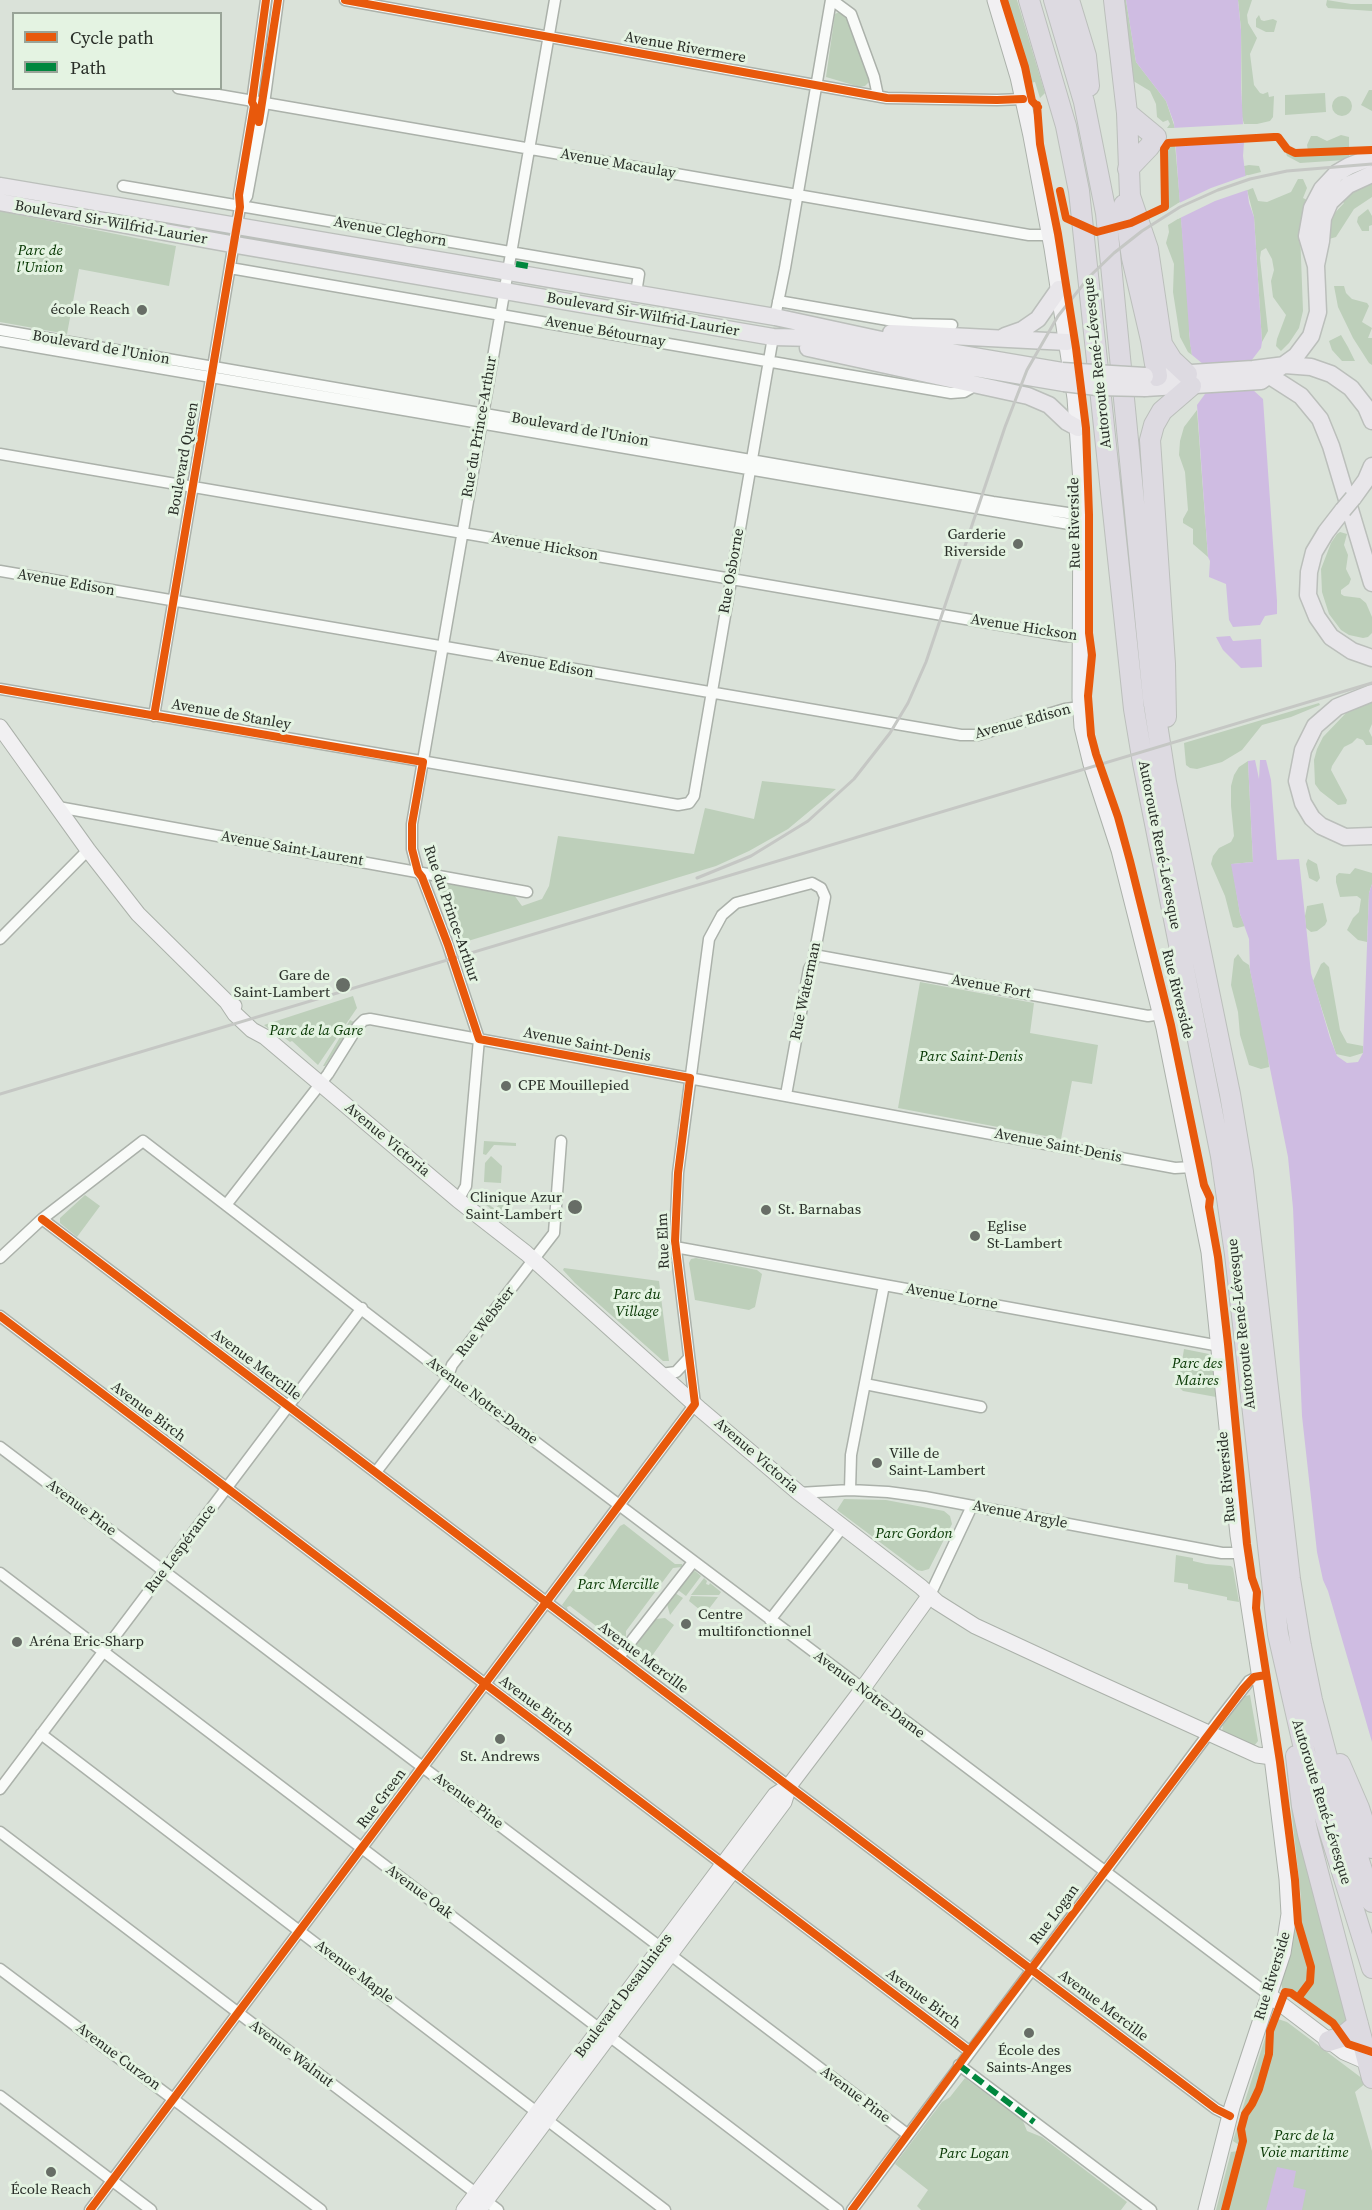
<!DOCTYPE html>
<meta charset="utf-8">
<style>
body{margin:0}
#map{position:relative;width:1372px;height:2210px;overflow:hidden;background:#dae2d9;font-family:"Source Serif 4",serif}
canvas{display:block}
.legend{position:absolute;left:12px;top:12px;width:210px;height:78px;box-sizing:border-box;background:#e4f3e2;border:2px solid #99a498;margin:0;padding:8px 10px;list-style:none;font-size:18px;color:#292e28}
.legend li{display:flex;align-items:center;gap:12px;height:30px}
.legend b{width:30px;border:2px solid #99a498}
</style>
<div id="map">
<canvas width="1372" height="2210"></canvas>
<ul class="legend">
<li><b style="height:8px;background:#e8590c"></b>Cycle path</li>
<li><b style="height:8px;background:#00873e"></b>Path</li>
</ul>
</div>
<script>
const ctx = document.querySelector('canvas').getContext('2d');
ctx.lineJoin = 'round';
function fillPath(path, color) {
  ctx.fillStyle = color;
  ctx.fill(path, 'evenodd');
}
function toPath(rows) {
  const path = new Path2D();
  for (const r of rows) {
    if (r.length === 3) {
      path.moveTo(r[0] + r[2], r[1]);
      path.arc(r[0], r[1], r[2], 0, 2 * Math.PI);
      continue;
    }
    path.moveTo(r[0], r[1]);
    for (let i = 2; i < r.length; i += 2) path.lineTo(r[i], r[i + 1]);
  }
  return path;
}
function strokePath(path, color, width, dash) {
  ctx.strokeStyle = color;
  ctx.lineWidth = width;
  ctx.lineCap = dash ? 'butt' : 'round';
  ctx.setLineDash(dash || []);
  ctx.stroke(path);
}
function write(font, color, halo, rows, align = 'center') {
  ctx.font = font + ' "Source Serif 4",serif';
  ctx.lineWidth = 6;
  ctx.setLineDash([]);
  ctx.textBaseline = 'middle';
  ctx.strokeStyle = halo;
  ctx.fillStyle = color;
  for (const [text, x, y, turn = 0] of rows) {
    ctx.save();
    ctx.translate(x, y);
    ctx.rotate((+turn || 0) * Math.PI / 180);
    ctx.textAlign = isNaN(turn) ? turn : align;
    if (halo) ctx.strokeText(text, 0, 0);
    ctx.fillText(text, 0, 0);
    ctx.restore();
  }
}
fillPath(toPath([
 [1006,0,1017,0,1045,93,1040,98,1035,82,1030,83],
 [1118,0,1126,0,1136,62,1166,101,1175,128,1167,128,1170,124,1168,120,1163,122,1157,117,1156,104,1150,91,1130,79],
 [1238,0,1252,0,1247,15,1248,23,1257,38,1250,54,1254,85,1260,93,1263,94,1268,92,1269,97,1274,96,1273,117,1270,121,1257,124,1244,124,1242,117,1241,29],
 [1327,0,1351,4,1372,4,1372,11,1328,8,1326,5],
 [839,12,847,18,851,29,869,77,869,82,865,86,860,87,826,77,835,14],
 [1259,15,1261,20,1264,21,1273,19,1277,21,1274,32,1266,32,1256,27,1256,19],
 [1369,90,1372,90,1372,111,1361,105],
 [1325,93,1326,112,1285,115,1285,95],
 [1342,106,10],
 [1341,135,1349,137,1349,149,1308,151,1307,145,1311,136,1317,136,1327,141],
 [1175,144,1180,202,1167,210,1166,148,1168,145],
 [1285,150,1296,155,1349,154,1349,157,1345,160,1300,163,1287,156],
 [1249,165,1259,166,1261,172,1245,176,1244,166],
 [1298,179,1303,179,1307,188,1303,198,1307,200,1301,220,1300,231,1303,311,1299,328,1289,343,1281,351,1276,346,1277,339,1286,315,1273,297,1271,281,1274,270,1272,259,1266,248,1261,251,1260,258,1268,331,1262,342,1254,217,1247,190,1253,188,1258,201,1267,202,1291,192],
 [1372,182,1372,197,1354,209,1336,237,1329,239,1329,226,1332,216,1344,203,1341,200,1356,189],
 [1368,209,1372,216,1372,225,1369,226,1369,231,1362,231,1357,222,1358,217],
 [0,211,176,246,169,286,79,269,67,334,0,322],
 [1181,217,1190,326,1189,333,1192,355,1188,352,1180,337,1173,292,1174,264,1166,243,1169,232,1168,225],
 [1334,286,1344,286,1346,293,1352,299,1367,303,1369,306,1362,322,1372,328,1368,338,1372,338,1372,365,1369,363,1353,338,1338,307],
 [1341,335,1348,347,1355,361,1342,361,1332,350,1329,341],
 [1197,410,1208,557,1193,544,1193,529,1183,523,1183,519,1188,510,1185,472,1179,455,1180,441,1184,427],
 [1340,532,1347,534,1344,545,1348,555,1346,569,1351,579,1349,584,1341,590,1341,594,1344,596,1360,598,1366,603,1372,617,1372,633,1368,637,1363,638,1349,635,1341,630,1329,614,1322,592,1321,569,1331,543,1337,534],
 [1372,701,1372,724,1369,731,1372,737,1372,745,1366,745,1363,740,1357,738,1352,743,1344,747,1332,766,1331,770,1347,800,1346,804,1338,805,1320,791,1315,784,1314,760,1317,749,1323,737,1346,713,1361,703],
 [1319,703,1320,705,1291,717,1262,725,1242,750,1222,762,1197,769,1190,768,1186,765,1184,743],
 [1248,761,1253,862,1232,864,1240,914,1245,926,1237,928,1233,927,1225,896,1211,864,1213,856,1219,848,1231,842,1234,836,1231,806,1231,786,1234,775,1239,767],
 [762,781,836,789,788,829,749,851,716,866,458,944,438,888,439,882,514,895,522,906,542,899,549,886,558,836,694,854,705,808,754,819],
 [1308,859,1317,864,1320,878,1317,882,1309,878,1306,864],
 [1355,868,1372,873,1372,884,1369,893,1367,942,1358,940,1347,930,1353,918,1359,912,1361,899,1357,896,1340,897,1336,882,1336,876,1339,873,1350,874],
 [1323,903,1327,921,1325,925,1317,931,1311,932,1306,928,1305,916,1307,906],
 [1238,954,1243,961,1249,965,1268,1054,1269,1067,1261,1069,1249,1065,1240,1035,1238,1012,1231,985,1234,959],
 [1324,962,1329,967,1340,1030,1347,1043,1363,1046,1363,1053,1350,1057,1336,1054,1313,981,1321,964],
 [920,982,1034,1003,1030,1033,1098,1045,1092,1084,1072,1081,1061,1139,898,1108],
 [353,996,357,1008,318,1065,292,1041,290,1042,277,1032,274,1033,264,1025],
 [350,1020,354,1022,325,1066,323,1066],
 [484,1141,516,1143,516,1146,494,1145,486,1155,483,1154],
 [491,1156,502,1166,501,1183,484,1182,485,1163],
 [85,1195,100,1206,77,1237,60,1223,60,1218],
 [507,1195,510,1195,508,1223,486,1205,488,1204,495,1209],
 [696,1258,757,1270,762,1274,755,1307,749,1310,695,1300,689,1263,691,1259],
 [564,1268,659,1281,669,1361,663,1361,575,1283,563,1270],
 [1184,1349,1209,1354,1212,1356,1216,1397,1183,1391,1178,1386],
 [844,1499,886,1500,944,1511,950,1516,952,1524,929,1569,922,1571,917,1570,837,1510],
 [624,1524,675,1564,682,1564,682,1567,673,1568,626,1631,626,1639,617,1647,613,1645,613,1639,570,1606,567,1607,568,1611,562,1605,620,1526],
 [1176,1555,1193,1558,1193,1561,1206,1564,1231,1566,1233,1568,1239,1602,1227,1600,1227,1597,1188,1589,1188,1584,1174,1582],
 [695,1571,701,1576,686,1596,678,1590,691,1572],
 [704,1578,707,1581,706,1584,709,1585,710,1583,721,1592,719,1595,691,1595],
 [675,1593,683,1598,670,1615,667,1604],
 [691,1596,718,1597,705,1614,689,1601],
 [665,1618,674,1625,644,1667,632,1657,632,1651,655,1619],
 [1250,1695,1258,1741,1254,1746,1222,1732,1223,1725,1245,1696],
 [1287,1771,1350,2009,1350,2016,1341,2031,1336,2023,1295,1993,1283,1990,1280,1981,1295,1916,1299,1915,1301,1898],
 [1278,2019,1287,2022,1367,2082,1355,2092,1372,2151,1372,2210,1216,2210,1231,2152,1238,2151,1239,2145,1233,2141,1243,2107,1269,2026,1273,2021],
 [965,2078,1023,2121,1027,2131,1042,2137,1127,2202,1121,2210,921,2210,917,2206,928,2190,895,2164,942,2102,950,2097]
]), '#bdcfba');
fillPath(toPath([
 [1126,0,1238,0,1241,30,1241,87,1244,142,1243,156,1249,203,1254,217,1262,342,1261,348,1251,361,1253,390,1263,399,1277,601,1277,614,1265,616,1260,625,1233,627,1229,620,1226,584,1209,577,1210,561,1208,557,1197,405,1205,394,1203,364,1192,355,1190,343,1174,123,1166,101,1136,62],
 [1230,636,1233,641,1261,639,1262,667,1241,668,1223,650,1216,637],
 [1255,760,1259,779,1260,760,1266,760,1271,780,1277,860,1299,859,1311,973,1330,1038,1337,1056,1347,1063,1358,1062,1363,1053,1369,893,1372,884,1372,1742,1328,1591,1323,1580,1317,1552,1302,1416,1293,1208,1288,1157,1250,970,1249,939,1240,914,1231,864,1253,862,1248,761],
 [1277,2167,1296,2171,1293,2187,1306,2190,1302,2210,1266,2210]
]), '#cfbce2');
fillPath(toPath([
 [1246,124,1247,140,1172,145,1172,128],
 [1248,175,1250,189,1215,201,1178,219,1177,204,1211,188]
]), '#dae2d9');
const street = toPath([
 [345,0,887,98,997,100,1023,99],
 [832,0,851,14,874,77,878,96],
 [178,88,1029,235,1050,235],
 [123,186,639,274,636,293],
 [240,207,247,196,264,104,278,0],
 [230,268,951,393,964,392,978,384],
 [778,301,911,324,952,325],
 [775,317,785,268,831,0],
 [0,330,993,502,1081,515],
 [0,341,1081,526],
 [0,454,1065,636,1081,637],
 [0,571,961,735,978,735,1065,709,1080,707],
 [0,689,678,805,689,803,694,796,773,337],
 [154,716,240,207,239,195,254,106,252,102,266,0],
 [58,807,527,892],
 [0,939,88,850],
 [814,955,1148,1016,1161,1014],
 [458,1200,466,1186,479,1039,448,945,422,877,418,872,412,849,412,824,555,0],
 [226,1205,328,1074,358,1026,364,1020,370,1019,1175,1168,1192,1167],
 [42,1219,799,1794,1216,2109,1230,2116],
 [675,1247,1220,1346],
 [0,1258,42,1219,143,1141,448,1376,1269,1995],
 [0,1316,969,2051],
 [661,1374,676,1372,688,1359],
 [865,1384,981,1407],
 [0,1447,907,2134],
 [376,1472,446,1381,452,1365,554,1233,561,1141],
 [850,1490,851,1455,884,1285],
 [799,1493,850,1490,888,1492,925,1497,1222,1553,1240,1553],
 [0,1573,838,2210],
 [930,1595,972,1506],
 [770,1620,842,1528],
 [619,1657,693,1562],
 [41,1734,665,2210],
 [0,1789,362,1308],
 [0,1832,498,2210],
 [0,1969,321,2210],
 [959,2065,1151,2210],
 [0,2096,151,2210],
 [90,2210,695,1404,675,1241,678,1173,709,939,722,915,736,903,812,883,821,888,825,897,813,962,809,969,786,1095],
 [852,2210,1218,1721,1249,1681,1259,1676]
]);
const secondary = toPath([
 [995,0,1018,77,1031,136,1052,248,1075,398,1081,482,1080,698,1082,727,1091,764,1119,850,1164,1028,1209,1252,1238,1535,1272,1757,1287,1879,1289,1914,1283,1953,1232,2107,1206,2210],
 [0,727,88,850,138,914,227,1002,234,1006],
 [227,1002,235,1014,252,1030,265,1037,458,1200,526,1253,701,1410,799,1493,921,1587,937,1602,975,1626,1085,1677,1257,1755,1272,1757],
 [1269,1995,1344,2052,1372,2064],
 [464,2210,775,1795,789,1786,858,1695,930,1595],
 [479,2210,784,1802,789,1786]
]);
const primary = toPath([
 [0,186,775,317,891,342,1062,371],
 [0,202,242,246,773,337,814,338,839,342,910,357,1064,383],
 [1316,265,1321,241,1323,218,1330,202,1348,185,1372,174],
 [891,333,1067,342],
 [1005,336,1022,330,1038,319,1059,289],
 [808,348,1028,396,1049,405,1067,422,1078,428],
 [1262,371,1301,396,1320,419,1331,446,1372,583],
 [1145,376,1253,369,1285,365,1311,367,1331,374,1351,388,1366,407,1372,421],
 [1145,388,1261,381,1296,356,1311,336,1318,312,1316,266,1307,236,1312,208,1322,189,1337,173,1349,166,1372,157],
 [1353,498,1366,480,1372,466],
 [1343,510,1326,532,1314,552,1309,572,1308,595,1317,617,1331,637,1352,651,1372,658],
 [1372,693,1337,707,1315,726,1303,750,1297,781,1303,803,1312,818,1321,826,1345,837,1372,836]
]);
const highway = toPath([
 [1029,0,1066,126,1079,191,1134,709,1143,763,1221,1156,1235,1254,1278,1634,1305,1753,1372,1968],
 [1054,0,1084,102,1106,213,1153,698,1166,782,1230,1094,1243,1172,1290,1579,1301,1646,1312,1700,1329,1765,1372,1902],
 [1069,0,1086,56,1089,86],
 [1114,0,1127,113,1130,196,1148,249,1162,344,1172,360,1187,374],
 [1127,113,1156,137,1149,147,1128,169],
 [1124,205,1132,258,1151,340,1157,376],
 [1166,717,1165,664,1150,440,1154,425,1162,411,1191,386],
 [1296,1756,1302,1806,1308,1834,1372,2078],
 [1340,1764,1359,1808,1372,1848],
 [1329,2041,1342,2037,1358,2024]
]);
strokePath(street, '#abb1aa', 13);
strokePath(secondary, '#abb1aa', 17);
strokePath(primary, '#bbbfbb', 19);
strokePath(highway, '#bbbfbb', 22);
strokePath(street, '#f9fbf9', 10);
strokePath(secondary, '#f1f0f2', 15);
strokePath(primary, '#e8e6ea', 16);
strokePath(highway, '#dddae1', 20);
strokePath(toPath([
 [697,878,751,856,808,821,854,779,890,733,908,703,926,662,1005,427,1027,370,1058,316,1090,276,1114,253,1142,231,1180,207,1218,190,1250,179,1287,171,1372,164],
 [0,1094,1372,683]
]), '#c5c7c4', 3);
const primaryBridge = toPath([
 [1062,371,1145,376],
 [1064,383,1097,387,1145,388],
 [1343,510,1353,498]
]);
strokePath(primaryBridge, '#bbbfbb', 19, []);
strokePath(primaryBridge, '#e8e6ea', 16);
strokePath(toPath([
 [516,264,528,266],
 [959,2065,1034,2122]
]), '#00873e', 6, [12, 6]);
strokePath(toPath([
 [345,0,887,98,997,100,1023,99],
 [1004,0,1025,67,1032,101,1038,107],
 [1037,105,1040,144,1058,234,1076,348,1086,428,1089,515,1089,633,1092,655,1088,696,1091,735,1096,754,1118,817,1130,861,1171,1025,1204,1185,1210,1198,1209,1207,1218,1257,1228,1344,1247,1544,1252,1578,1257,1592,1256,1608,1280,1762,1295,1880,1298,1923,1311,1967,1310,1982,1298,1998],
 [259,122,278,0],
 [1060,191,1066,218,1097,232,1131,223,1165,207,1164,149,1168,143,1274,137,1278,137,1287,149,1295,153,1372,150],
 [0,689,423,762,412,824,412,849,418,872,422,877,448,945,479,1039,690,1078,678,1173,675,1241,695,1404,90,2210],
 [154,716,240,207,239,195,254,106,252,102,266,0],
 [42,1219,799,1794,1216,2109,1230,2116],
 [0,1316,969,2051],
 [852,2210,969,2051,1243,1689,1254,1677,1266,1675],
 [1225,2210,1243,2141,1241,2129,1245,2114,1252,2104,1259,2089,1269,2054,1270,2031,1285,1992,1291,1993,1333,2023,1348,2044,1372,2052]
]), '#e8590c', 8);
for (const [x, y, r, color] of [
 [142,310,6,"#676d66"],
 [1018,544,6,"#676d66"],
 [343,985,8,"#676d66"],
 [506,1086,6,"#676d66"],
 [575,1207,8,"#676d66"],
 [766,1210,6,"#676d66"],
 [975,1236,6,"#676d66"],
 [877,1463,6,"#676d66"],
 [686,1624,6,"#676d66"],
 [17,1642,6,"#676d66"],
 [500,1739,6,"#676d66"],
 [1029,2033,6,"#676d66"],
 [51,2172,6,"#676d66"]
]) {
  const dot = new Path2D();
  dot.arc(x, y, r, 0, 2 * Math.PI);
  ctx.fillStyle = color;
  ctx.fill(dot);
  strokePath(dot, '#e4f3e2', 2);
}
write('15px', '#292e28', '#e4f3e2', [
 ["Avenue Rivermere",685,48,10],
 ["Avenue Macaulay",618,164,10],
 ["Boulevard Sir-Wilfrid-Laurier",111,223,10],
 ["Avenue Cleghorn",390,232,10],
 ["Boulevard Sir-Wilfrid-Laurier",643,315,10],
 ["Avenue Bétournay",605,332,10],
 ["Boulevard de l'Union",101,348,10],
 ["Autoroute René-Lévesque",1098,363,-96],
 ["Rue du Prince-Arthur",480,427,-80],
 ["Boulevard de l'Union",580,430,10],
 ["Boulevard Queen",184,459,-80],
 ["Rue Riverside",1075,523,-91],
 ["Avenue Hickson",545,547,10],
 ["Rue Osborne",732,571,-80],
 ["Avenue Edison",66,583,10],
 ["Avenue Hickson",1024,628,9],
 ["Avenue Edison",545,665,10],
 ["Avenue de Stanley",231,715,10],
 ["Avenue Edison",1023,722,-15],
 ["Autoroute René-Lévesque",1159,845,79],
 ["Avenue Saint-Laurent",292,849,10],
 ["Rue du Prince-Arthur",451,914,71],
 ["Avenue Fort",991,987,10],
 ["Rue Waterman",806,991,-78],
 ["Rue Riverside",1177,994,76],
 ["Avenue Saint-Denis",587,1045,11],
 ["Avenue Victoria",387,1140,40],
 ["Avenue Saint-Denis",1058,1146,11],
 ["Rue Elm",664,1241,-92],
 ["Avenue Lorne",952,1297,10],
 ["Rue Webster",486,1322,-52],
 ["Autoroute René-Lévesque",1242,1324,-96],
 ["Avenue Mercille",256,1365,37],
 ["Avenue Notre-Dame",482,1401,37],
 ["Avenue Birch",148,1412,37],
 ["Avenue Victoria",756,1456,41],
 ["Rue Riverside",1227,1477,-95],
 ["Avenue Pine",81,1508,37],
 ["Avenue Argyle",1020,1515,11],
 ["Rue Lespérance",181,1549,-53],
 ["Avenue Mercille",643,1658,37],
 ["Avenue Notre-Dame",869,1695,37],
 ["Avenue Birch",536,1706,37],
 ["Rue Green",382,1799,-53],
 ["Avenue Pine",468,1801,37],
 ["Autoroute René-Lévesque",1321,1802,73],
 ["Avenue Oak",419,1892,37],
 ["Rue Logan",1055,1915,-53],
 ["Avenue Maple",354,1972,37],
 ["Rue Riverside",1273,1976,-73],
 ["Boulevard Desaulniers",624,1996,-53],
 ["Avenue Birch",923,1999,37],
 ["Avenue Mercille",1103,2006,37],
 ["Avenue Walnut",291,2054,37],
 ["Avenue Curzon",118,2057,37],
 ["Avenue Pine",855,2095,37]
]);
write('italic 15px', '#053500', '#e4f3e2', [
 ["Parc de",40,251],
 ["l'Union",40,268],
 ["Parc de la Gare",316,1031],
 ["Parc Saint-Denis",971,1057],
 ["Parc du",637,1295],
 ["Village",637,1312],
 ["Parc des",1197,1364],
 ["Maires",1197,1381],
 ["Parc Gordon",914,1534],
 ["Parc Mercille",618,1585],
 ["Parc de la",1304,2136],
 ["Voie maritime",1304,2153],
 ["Parc Logan",974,2154]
]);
write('15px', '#292e28', '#e4f3e2', [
 ["école Reach",130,310,"right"],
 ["Garderie",1006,535,"right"],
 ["Riverside",1006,552,"right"],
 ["Gare de",330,976,"right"],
 ["Saint-Lambert",330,993,"right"],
 ["CPE Mouillepied",518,1086],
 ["Clinique Azur",562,1198,"right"],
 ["Saint-Lambert",562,1215,"right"],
 ["St. Barnabas",778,1210],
 ["Eglise",987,1227],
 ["St-Lambert",987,1244],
 ["Ville de",889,1454],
 ["Saint-Lambert",889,1471],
 ["Centre",698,1615],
 ["multifonctionnel",698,1632],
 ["Aréna Eric-Sharp",29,1642],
 ["St. Andrews",500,1757,"center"],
 ["École des",1029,2051,"center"],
 ["Saints-Anges",1029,2068,"center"],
 ["École Reach",51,2190,"center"]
], 'left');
</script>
